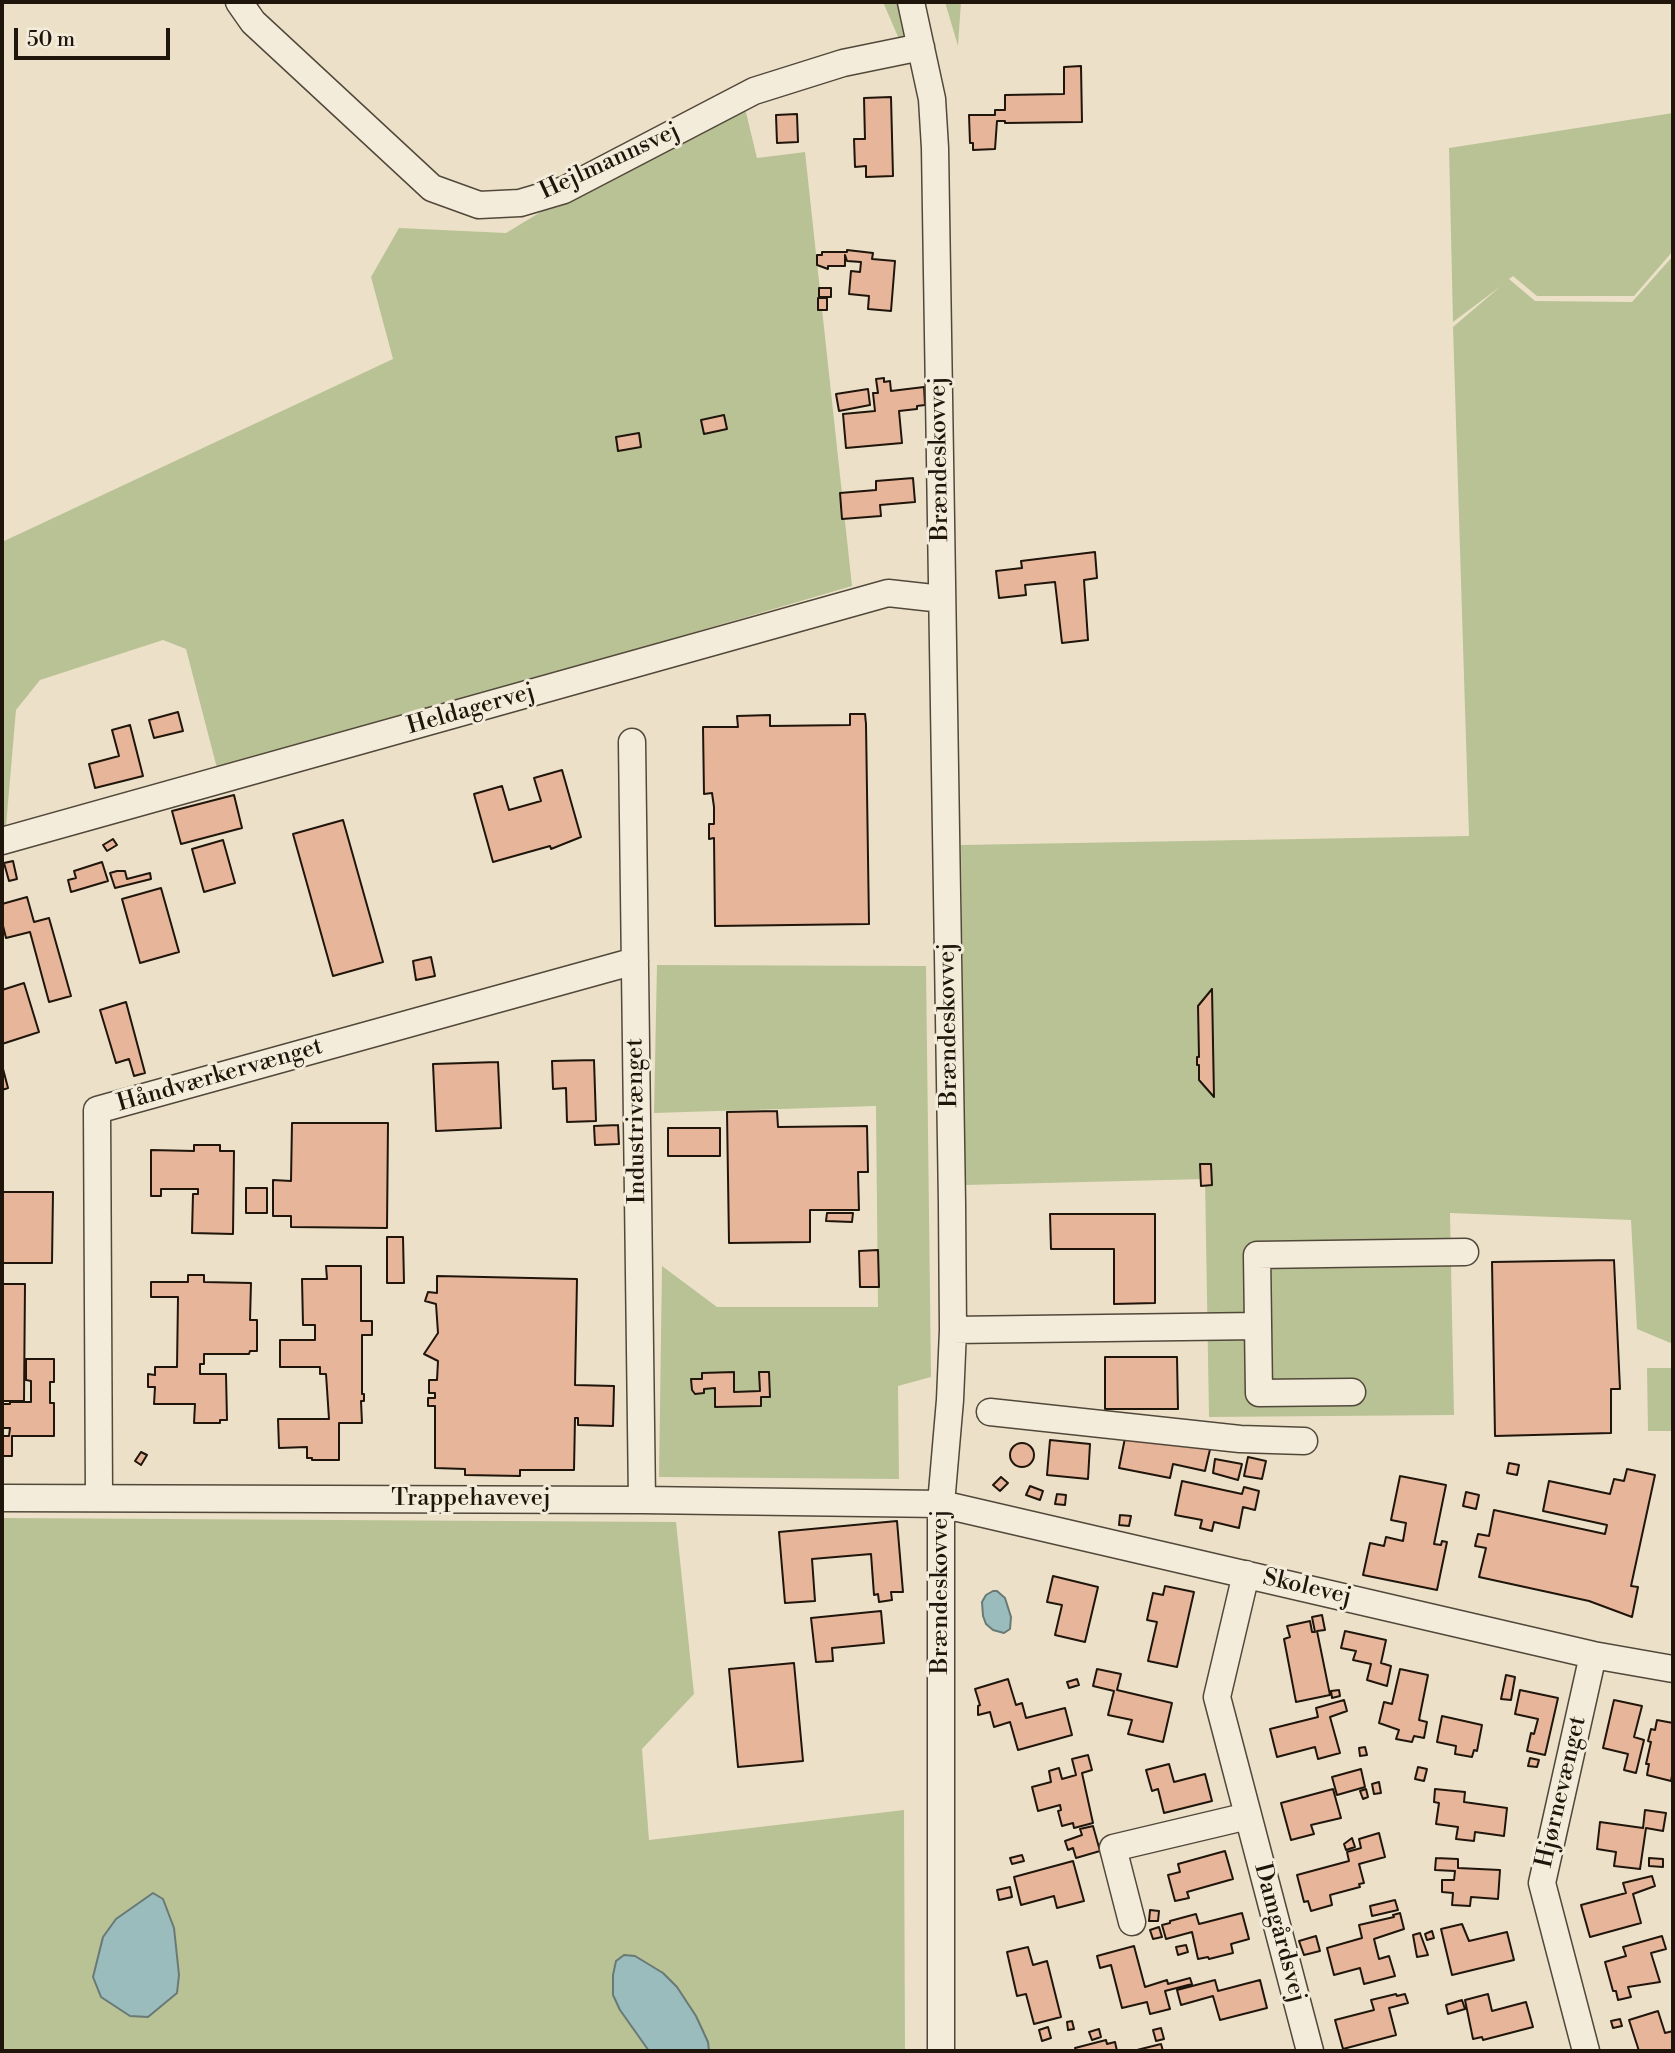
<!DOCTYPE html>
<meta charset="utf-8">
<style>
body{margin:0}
#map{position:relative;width:1675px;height:2053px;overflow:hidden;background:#ece1c8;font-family:"Libre Bodoni",serif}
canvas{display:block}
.frame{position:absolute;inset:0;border:4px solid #1f150b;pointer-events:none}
.scale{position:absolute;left:14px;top:28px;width:156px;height:32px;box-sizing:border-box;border:4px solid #1f150b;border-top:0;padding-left:9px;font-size:21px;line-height:24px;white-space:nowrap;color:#1f150b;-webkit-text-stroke:5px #f3ecdb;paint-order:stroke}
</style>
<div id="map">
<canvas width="1675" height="2053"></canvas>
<div class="frame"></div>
<div class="scale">50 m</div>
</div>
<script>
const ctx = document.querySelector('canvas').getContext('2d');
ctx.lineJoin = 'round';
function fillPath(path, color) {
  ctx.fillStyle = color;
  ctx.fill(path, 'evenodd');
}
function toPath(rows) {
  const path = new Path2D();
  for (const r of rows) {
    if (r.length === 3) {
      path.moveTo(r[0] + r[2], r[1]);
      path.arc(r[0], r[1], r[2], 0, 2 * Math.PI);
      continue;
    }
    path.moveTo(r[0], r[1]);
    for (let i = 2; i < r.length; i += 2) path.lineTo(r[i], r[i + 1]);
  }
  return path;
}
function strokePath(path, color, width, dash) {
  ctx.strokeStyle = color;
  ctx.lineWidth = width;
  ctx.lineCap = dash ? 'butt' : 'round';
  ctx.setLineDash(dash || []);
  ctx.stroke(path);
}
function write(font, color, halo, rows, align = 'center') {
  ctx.font = font + ' "Libre Bodoni",serif';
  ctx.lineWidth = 6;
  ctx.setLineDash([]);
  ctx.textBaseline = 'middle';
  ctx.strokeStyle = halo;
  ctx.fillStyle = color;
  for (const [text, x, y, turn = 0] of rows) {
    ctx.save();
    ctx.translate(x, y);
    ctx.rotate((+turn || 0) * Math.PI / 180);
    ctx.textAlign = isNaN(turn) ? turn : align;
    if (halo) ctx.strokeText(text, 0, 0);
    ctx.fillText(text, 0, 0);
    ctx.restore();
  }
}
fillPath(toPath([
 [883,2,904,2,911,34,899,39],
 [945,2,961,2,958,46],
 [743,100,757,158,805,152,852,586,218,772,186,649,163,640,40,680,16,710,6,826,2,827,2,542,393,359,371,277,399,228,506,233,544,210],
 [1673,113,1673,251,1634,296,1537,296,1513,276,1509,279,1535,301,1632,302,1673,256,1673,1344,1637,1329,1631,1220,1450,1213,1454,1415,1209,1417,1205,1179,965,1185,961,845,1469,836,1453,327,1501,286,1453,322,1449,148],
 [657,965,926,966,931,1377,898,1386,899,1479,659,1477,662,1266,717,1307,878,1307,876,1106,654,1113],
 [1647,1368,1673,1368,1673,1431,1648,1431],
 [2,1518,676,1522,694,1694,642,1749,649,1840,904,1810,905,2051,2,2051]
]), '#b9c295');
const water = toPath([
 [993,1591,997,1591,1005,1598,1011,1617,1010,1629,1004,1633,993,1630,986,1624,983,1616,982,1602,986,1595,993,1591],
 [153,1893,163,1899,174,1928,179,1975,177,1993,148,2017,130,2016,101,1997,93,1977,103,1937,116,1919,153,1893],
 [624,1955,635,1956,663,1973,677,1987,696,2016,708,2042,709,2051,649,2051,620,2010,613,1995,613,1975,616,1961,624,1955]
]);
fillPath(water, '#9abcbd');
strokePath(water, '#697976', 2);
const building = toPath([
 [1081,66,1082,122,1005,123,1005,121,997,121,995,149,973,150,973,143,970,143,969,115,995,115,995,110,1005,110,1005,95,1064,94,1064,67,1081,66],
 [891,97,893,176,866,177,866,166,855,167,854,139,865,139,864,98,891,97],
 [797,114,798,142,777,143,776,115,797,114],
 [847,250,873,253,872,259,895,261,891,311,868,309,869,296,849,294,851,271,860,272,861,262,847,261,845,255,845,266,828,266,828,269,817,265,817,255,822,255,822,252,847,252,847,250],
 [819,288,831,288,831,297,819,297,819,288],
 [818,298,827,298,827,310,818,310,818,298],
 [884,378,884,382,890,381,891,391,924,387,925,405,917,406,917,409,899,411,902,443,846,448,843,414,875,411,873,393,878,393,876,379,884,378],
 [868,389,870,405,839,411,836,394,868,389],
 [724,415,727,429,704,434,701,420,724,415],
 [639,433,641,447,618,451,616,437,639,433],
 [913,478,915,502,880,505,881,516,842,519,840,493,876,490,876,481,913,478],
 [1095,552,1097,578,1084,580,1088,640,1062,643,1055,582,1025,585,1026,595,999,598,996,571,1022,568,1021,561,1095,552],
 [178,712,183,731,154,738,149,720,178,712],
 [850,714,865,714,866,724,869,924,715,926,714,838,709,839,709,824,714,824,714,807,712,793,704,794,703,727,738,727,737,716,770,715,770,726,850,725,850,714],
 [130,725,143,776,95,788,89,764,119,756,112,730,130,725],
 [562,770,581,837,551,849,550,846,493,862,474,794,502,786,509,810,541,801,534,778,562,770],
 [234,795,242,828,181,844,172,811,234,795],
 [343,820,383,962,333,976,293,834,343,820],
 [113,839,117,845,107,851,103,845,113,839],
 [223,840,235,883,204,892,192,849,223,840],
 [13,861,17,879,9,881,4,863,13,861],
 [102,862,108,881,71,892,68,880,76,878,74,871,102,862],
 [117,871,125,871,127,879,150,873,151,879,115,888,110,873,117,871],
 [161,888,179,952,140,963,122,899,161,888],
 [27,897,34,922,49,918,71,996,49,1002,30,932,6,938,2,922,2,904,27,897],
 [431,957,435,976,416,980,413,961,431,957],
 [24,983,39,1032,2,1044,2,990,24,983],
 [1212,989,1214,1097,1199,1080,1199,1065,1197,1065,1197,1057,1199,1057,1198,1006,1212,989],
 [126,1002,145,1073,134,1076,129,1059,116,1063,100,1010,126,1002],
 [594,1060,596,1121,567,1122,566,1088,553,1089,552,1061,594,1060],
 [498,1062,501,1128,436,1131,433,1064,498,1062],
 [2,1065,8,1088,2,1090,2,1065],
 [777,1111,778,1127,867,1126,868,1172,858,1172,859,1210,810,1210,810,1242,729,1243,727,1112,777,1111],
 [292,1123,388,1123,387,1228,291,1227,291,1216,273,1216,273,1180,291,1181,292,1123],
 [618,1125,619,1144,595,1145,594,1126,618,1125],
 [668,1128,720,1128,720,1156,668,1156,668,1128],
 [194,1145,220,1145,220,1151,234,1151,233,1234,192,1233,193,1194,198,1194,198,1189,161,1189,161,1196,151,1196,151,1150,194,1151,194,1145],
 [1200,1164,1211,1164,1212,1185,1201,1186,1200,1164],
 [246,1188,267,1188,267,1213,246,1213,246,1188],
 [2,1192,53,1192,52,1263,2,1263,2,1192],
 [827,1213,853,1213,852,1222,826,1221,827,1213],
 [1050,1214,1155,1214,1155,1303,1114,1304,1114,1249,1051,1249,1050,1214],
 [387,1237,403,1237,404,1283,387,1283,387,1237],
 [878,1250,879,1287,860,1287,859,1251,878,1250],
 [1614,1260,1620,1389,1611,1389,1611,1433,1495,1436,1492,1262,1614,1260],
 [326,1266,361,1266,361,1321,372,1321,372,1335,362,1335,362,1394,364,1394,364,1401,361,1401,362,1423,339,1423,339,1460,312,1460,312,1458,307,1458,307,1447,279,1448,278,1419,329,1419,326,1374,320,1374,320,1367,280,1367,280,1340,315,1340,315,1325,303,1325,302,1279,327,1279,326,1266],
 [188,1275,204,1275,204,1282,251,1283,250,1320,257,1320,257,1351,250,1351,249,1354,204,1354,204,1364,200,1364,200,1374,226,1374,227,1420,220,1420,220,1423,194,1423,195,1404,154,1404,155,1387,148,1387,148,1374,155,1375,155,1367,177,1367,178,1297,151,1297,151,1282,188,1282,188,1275],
 [437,1276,577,1279,575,1385,614,1386,613,1426,578,1425,578,1418,575,1418,574,1470,520,1470,520,1476,465,1475,465,1469,435,1468,435,1406,428,1406,428,1398,435,1398,435,1393,429,1393,429,1380,437,1380,438,1361,424,1354,438,1333,436,1304,425,1301,428,1292,437,1293,437,1276],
 [2,1284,25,1284,24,1401,2,1401,2,1284],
 [1105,1357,1177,1357,1178,1409,1105,1409,1105,1357],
 [26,1359,54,1359,54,1382,50,1382,50,1403,54,1403,54,1436,12,1436,12,1456,2,1456,2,1436,9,1436,10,1428,2,1428,2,1404,10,1404,10,1402,31,1402,31,1381,26,1380,26,1359],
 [734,1372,734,1392,760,1391,759,1372,769,1372,770,1397,761,1397,761,1406,715,1407,715,1388,704,1389,704,1393,695,1394,692,1390,691,1379,702,1379,702,1373,734,1372],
 [1126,1433,1211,1445,1205,1471,1173,1464,1170,1478,1119,1468,1126,1433],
 [1050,1440,1090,1444,1088,1479,1047,1475,1050,1440],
 [1022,1455,12],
 [141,1452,147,1455,141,1465,135,1461,141,1452],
 [1248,1457,1266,1461,1262,1479,1244,1476,1248,1457],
 [1215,1459,1242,1464,1238,1480,1213,1473,1215,1459],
 [1509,1463,1519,1465,1517,1475,1507,1473,1509,1463],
 [1627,1469,1655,1475,1631,1586,1638,1587,1632,1617,1589,1601,1479,1577,1486,1548,1475,1546,1478,1534,1489,1536,1494,1510,1605,1534,1607,1525,1543,1511,1549,1481,1610,1494,1614,1479,1624,1481,1627,1469],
 [1400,1476,1446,1485,1434,1544,1441,1545,1442,1541,1447,1542,1437,1590,1363,1575,1370,1543,1384,1546,1386,1537,1403,1541,1406,1523,1391,1520,1400,1476],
 [1001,1477,1008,1483,1000,1491,993,1485,1001,1477],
 [1182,1481,1242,1494,1244,1487,1259,1491,1255,1510,1243,1507,1239,1528,1214,1522,1212,1531,1200,1528,1202,1520,1175,1515,1182,1481],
 [1030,1486,1043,1491,1040,1500,1026,1495,1030,1486],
 [1466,1492,1479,1495,1476,1509,1463,1506,1466,1492],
 [1057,1494,1066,1495,1065,1505,1055,1504,1057,1494],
 [1120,1515,1131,1516,1129,1526,1119,1525,1120,1515],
 [897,1521,903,1592,891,1592,892,1600,879,1602,878,1594,874,1595,871,1554,812,1559,815,1601,785,1603,779,1532,897,1521],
 [1053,1576,1098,1587,1085,1642,1055,1635,1062,1605,1047,1602,1053,1576],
 [1165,1586,1194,1592,1177,1667,1148,1661,1157,1622,1147,1620,1153,1593,1163,1595,1165,1586],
 [881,1611,884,1643,832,1648,833,1661,816,1662,811,1618,881,1611],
 [1322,1615,1325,1630,1317,1631,1330,1695,1296,1702,1284,1639,1290,1637,1287,1626,1310,1621,1312,1632,1315,1632,1312,1617,1322,1615],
 [1345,1631,1386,1640,1381,1663,1391,1666,1387,1686,1367,1680,1371,1664,1353,1660,1356,1651,1341,1648,1345,1631],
 [794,1663,803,1761,738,1767,729,1669,794,1663],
 [1097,1669,1121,1674,1117,1690,1172,1703,1163,1742,1128,1734,1132,1720,1108,1715,1114,1691,1093,1686,1097,1669],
 [1400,1669,1428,1675,1419,1720,1427,1722,1424,1738,1414,1736,1412,1742,1396,1739,1399,1730,1379,1723,1384,1702,1392,1704,1400,1669],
 [1506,1675,1515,1677,1511,1700,1501,1699,1506,1675],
 [1008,1679,1016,1705,1022,1703,1026,1718,1065,1708,1072,1735,1018,1750,1010,1722,994,1727,990,1712,978,1715,978,1706,980,1705,975,1689,1008,1679],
 [1077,1679,1079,1685,1069,1688,1067,1682,1077,1679],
 [1339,1690,1340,1696,1332,1698,1331,1691,1339,1690],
 [1520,1690,1558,1698,1545,1755,1527,1751,1531,1733,1534,1734,1538,1719,1515,1714,1520,1690],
 [1344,1700,1347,1711,1330,1717,1340,1753,1318,1759,1315,1747,1277,1757,1270,1729,1318,1717,1316,1708,1344,1700],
 [1614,1700,1642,1706,1634,1737,1644,1740,1636,1773,1624,1770,1628,1754,1603,1748,1614,1700],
 [1442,1716,1482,1725,1477,1751,1474,1750,1472,1757,1455,1754,1456,1746,1437,1742,1442,1716],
 [1657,1720,1673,1723,1673,1771,1671,1781,1647,1775,1649,1764,1646,1764,1651,1742,1648,1741,1651,1729,1655,1730,1657,1720],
 [1365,1747,1367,1755,1360,1756,1359,1748,1365,1747],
 [1088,1755,1092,1770,1082,1773,1093,1823,1074,1828,1073,1823,1062,1826,1058,1811,1061,1810,1060,1805,1038,1811,1032,1787,1051,1782,1049,1771,1059,1768,1062,1779,1076,1775,1072,1759,1088,1755],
 [1530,1758,1539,1760,1537,1767,1528,1766,1530,1758],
 [1169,1764,1174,1782,1205,1774,1212,1801,1164,1813,1158,1789,1152,1791,1146,1770,1169,1764],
 [1418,1767,1427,1769,1424,1781,1415,1779,1418,1767],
 [1361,1769,1365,1787,1337,1795,1332,1777,1361,1769],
 [1379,1782,1381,1793,1374,1794,1372,1784,1379,1782],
 [1333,1789,1341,1818,1311,1825,1314,1834,1291,1840,1281,1803,1333,1789],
 [1366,1789,1368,1797,1363,1799,1360,1791,1366,1789],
 [1435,1789,1465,1792,1464,1802,1507,1808,1504,1836,1475,1832,1474,1841,1456,1839,1458,1827,1436,1824,1439,1803,1434,1802,1435,1789],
 [1645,1810,1666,1813,1663,1831,1646,1828,1640,1869,1614,1866,1616,1852,1597,1849,1600,1822,1643,1828,1645,1810],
 [1093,1826,1100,1851,1076,1858,1073,1848,1068,1850,1065,1841,1082,1835,1080,1829,1093,1826],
 [1379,1833,1385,1857,1359,1864,1364,1883,1359,1884,1360,1887,1330,1895,1332,1905,1311,1911,1308,1901,1304,1902,1297,1875,1349,1861,1347,1852,1361,1848,1359,1839,1379,1833],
 [1352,1838,1355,1847,1346,1850,1344,1844,1352,1838],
 [1225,1851,1233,1879,1187,1892,1189,1898,1175,1901,1168,1875,1180,1872,1178,1864,1225,1851],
 [1022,1855,1024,1861,1012,1864,1010,1858,1022,1855],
 [1436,1858,1458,1859,1458,1868,1500,1870,1498,1899,1471,1897,1470,1906,1452,1905,1453,1893,1442,1892,1442,1880,1454,1880,1455,1871,1435,1870,1436,1858],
 [1649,1858,1663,1859,1663,1867,1649,1866,1649,1858],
 [1073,1861,1084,1901,1057,1908,1054,1896,1021,1905,1014,1877,1073,1861],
 [1652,1876,1655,1886,1633,1894,1641,1923,1590,1937,1581,1905,1626,1893,1623,1883,1652,1876],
 [1010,1887,1012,1897,999,1900,997,1890,1010,1887],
 [1395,1900,1398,1910,1372,1916,1370,1906,1395,1900],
 [1150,1910,1159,1911,1158,1921,1149,1921,1150,1910],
 [1242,1913,1249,1939,1231,1944,1233,1953,1209,1959,1208,1957,1198,1959,1192,1932,1166,1939,1162,1925,1170,1923,1170,1921,1196,1914,1199,1924,1242,1913],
 [1400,1913,1404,1929,1374,1939,1379,1959,1389,1956,1395,1976,1364,1984,1360,1968,1334,1975,1327,1948,1362,1938,1359,1925,1394,1917,1393,1915,1400,1913],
 [1462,1924,1469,1941,1507,1932,1514,1960,1452,1975,1441,1929,1462,1924],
 [1159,1927,1162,1937,1153,1939,1150,1930,1159,1927],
 [1432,1931,1434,1938,1427,1940,1425,1934,1432,1931],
 [1420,1933,1428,1955,1417,1957,1413,1935,1420,1933],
 [1316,1936,1320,1951,1304,1955,1299,1941,1316,1936],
 [1662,1936,1666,1949,1651,1953,1660,1982,1628,1987,1631,1997,1618,2000,1616,1991,1613,1991,1605,1962,1626,1956,1623,1947,1662,1936],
 [1186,1945,1188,1952,1178,1955,1176,1947,1186,1945],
 [1134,1946,1145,1987,1167,1980,1168,1984,1190,1978,1192,1984,1165,1991,1170,2009,1150,2014,1147,2002,1122,2008,1111,1965,1100,1968,1097,1956,1134,1946],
 [1028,1947,1033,1965,1047,1961,1061,2017,1034,2024,1026,1994,1017,1996,1007,1952,1028,1947],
 [1215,1980,1218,1991,1260,1980,1267,2008,1220,2020,1213,1996,1181,2005,1177,1990,1215,1980],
 [1396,1994,1397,1996,1405,1994,1408,2003,1389,2008,1396,2035,1343,2049,1335,2020,1374,2010,1371,2000,1396,1994],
 [1488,1994,1492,2011,1526,2002,1533,2027,1483,2040,1482,2037,1473,2039,1465,2000,1488,1994],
 [1462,2000,1465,2009,1448,2014,1446,2005,1462,2000],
 [1658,2011,1665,2033,1673,2031,1673,2051,1639,2051,1629,2020,1658,2011],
 [1620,2019,1622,2026,1613,2028,1611,2021,1620,2019],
 [1072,2021,1074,2029,1068,2030,1067,2022,1072,2021],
 [1048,2027,1051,2038,1042,2041,1039,2030,1048,2027],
 [1161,2028,1164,2039,1156,2041,1153,2030,1161,2028],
 [1099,2029,1101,2037,1092,2040,1089,2032,1099,2029],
 [1106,2040,1107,2044,1115,2042,1117,2051,1076,2051,1075,2048,1106,2040],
 [1161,2044,1163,2051,1133,2051,1161,2044]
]);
fillPath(building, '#e6b59a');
strokePath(building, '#1f150b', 2);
const minor = toPath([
 [239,2,253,22,432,188,479,205,520,203,564,190,754,91,843,63,921,47],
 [911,2,932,99,935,148,952,1204,953,1330,950,1400,941,1504,941,2051],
 [632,742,642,1500],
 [2,841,888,593,942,599],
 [953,1330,1258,1326],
 [1352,1392,1259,1393,1257,1255,1465,1252],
 [990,1412,1240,1439,1304,1441],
 [2,1498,642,1500,941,1504,1593,1655,1673,1669],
 [99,1498,97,1110,635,961],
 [1246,1574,1217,1697,1310,2051],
 [1132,1922,1113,1848,1248,1816],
 [1586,2051,1542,1883,1593,1655]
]);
strokePath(minor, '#52483a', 29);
strokePath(minor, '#f3ecdb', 26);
write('24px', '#1f150b', '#f3ecdb', [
 ["Hejlmannsvej",610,162,-25],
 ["Brændeskovvej",940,459,-91],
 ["Heldagervej",471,710,-16],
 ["Brændeskovvej",949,1025,-91],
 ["Håndværkervænget",220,1076,-16],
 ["Industrivænget",637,1121,-91],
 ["Trappehavevej",471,1499],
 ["Skolevej",1307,1588,13],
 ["Brændeskovvej",941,1592,-90],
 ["Hjørnevænget",1562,1792,-77],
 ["Damgårdsvej",1279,1933,75]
]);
</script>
